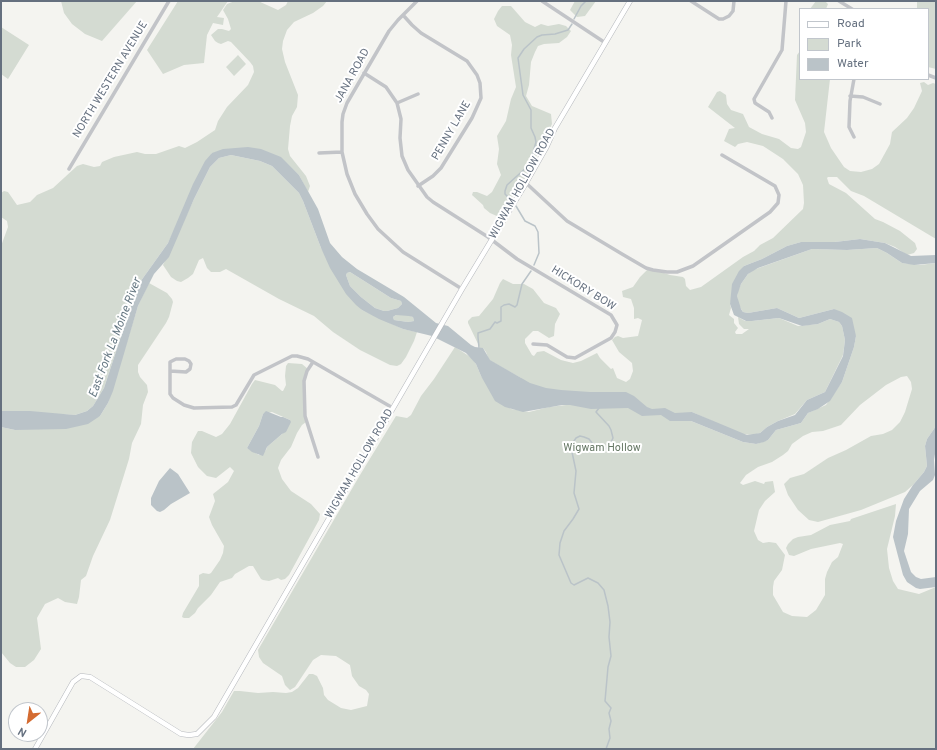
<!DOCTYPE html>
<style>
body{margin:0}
#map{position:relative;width:937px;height:750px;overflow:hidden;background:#f4f4f0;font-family:Overpass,sans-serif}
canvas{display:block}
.frame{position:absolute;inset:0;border:2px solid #65707f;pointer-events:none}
.legend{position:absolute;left:799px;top:8px;width:130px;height:72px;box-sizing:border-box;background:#fff;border:1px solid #c1c6cc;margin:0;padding:5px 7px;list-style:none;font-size:12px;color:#65707f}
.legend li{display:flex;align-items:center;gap:8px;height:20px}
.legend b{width:20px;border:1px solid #c1c6cc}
.north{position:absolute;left:8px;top:702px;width:40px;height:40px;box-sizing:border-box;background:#fff;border:1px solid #c1c6cc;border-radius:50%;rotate:210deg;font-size:11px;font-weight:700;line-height:16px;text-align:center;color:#65707f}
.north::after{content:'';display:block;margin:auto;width:14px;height:18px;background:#d46b31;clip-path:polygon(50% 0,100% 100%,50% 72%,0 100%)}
</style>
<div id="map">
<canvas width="937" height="750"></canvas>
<div class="frame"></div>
<ul class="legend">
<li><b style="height:5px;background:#fff"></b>Road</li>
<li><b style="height:11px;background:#d4dbd2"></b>Park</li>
<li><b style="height:11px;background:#bac3c8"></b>Water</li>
</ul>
<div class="north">N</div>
</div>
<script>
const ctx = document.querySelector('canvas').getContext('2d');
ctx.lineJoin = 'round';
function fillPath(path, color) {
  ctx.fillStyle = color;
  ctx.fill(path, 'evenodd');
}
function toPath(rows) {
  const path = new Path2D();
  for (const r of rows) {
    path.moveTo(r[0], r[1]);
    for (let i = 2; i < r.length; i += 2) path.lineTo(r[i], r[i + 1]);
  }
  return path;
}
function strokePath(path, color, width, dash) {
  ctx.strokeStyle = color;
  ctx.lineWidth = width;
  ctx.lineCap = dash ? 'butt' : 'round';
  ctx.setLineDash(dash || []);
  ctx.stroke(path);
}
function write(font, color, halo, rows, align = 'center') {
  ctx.font = font + ' Overpass,sans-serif';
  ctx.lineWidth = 4;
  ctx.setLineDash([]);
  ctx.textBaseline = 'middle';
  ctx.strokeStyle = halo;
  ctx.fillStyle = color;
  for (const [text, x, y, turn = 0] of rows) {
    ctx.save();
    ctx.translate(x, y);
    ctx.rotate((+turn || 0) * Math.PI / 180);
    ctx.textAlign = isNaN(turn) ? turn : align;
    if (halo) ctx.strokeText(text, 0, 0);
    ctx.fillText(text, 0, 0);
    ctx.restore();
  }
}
fillPath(toPath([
 [61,1,137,1,102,41,85,34,72,24,64,13],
 [178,1,228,1,217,17,224,18,223,25,213,23,207,35,204,63,184,65,163,74,147,50],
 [235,1,258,1,278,10,286,5,288,1,327,1,323,6,313,13,294,22,287,30,283,41,282,49,285,62,298,95,297,107,292,116,290,126,288,149,290,156,306,176,310,186,308,192,299,175,280,157,212,153,168,243,138,285,104,388,93,406,87,411,75,415,1,411,1,246,8,227,7,221,1,217,1,193,4,191,8,192,17,205,30,202,37,195,53,188,77,166,83,164,94,167,100,166,102,162,114,157,137,152,145,154,156,154,179,146,185,148,197,142,215,130,218,121,227,107,248,85,254,72,253,66,250,62,231,42,228,41,221,44,218,43,215,41,211,35,218,29,222,29,229,31,231,29,228,19,223,10,227,4],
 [575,1,596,1,585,16,577,17,570,10],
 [816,1,825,1,828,4,826,9,810,9],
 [917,1,936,1,936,69,928,67,928,9,917,9],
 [502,6,511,6,525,22,535,27,541,24,548,26,559,24,566,26,571,31,567,37,559,43,544,44,538,46,535,52,531,62,529,85,526,96,532,106,551,114,552,124,527,176,516,189,506,210,499,217,490,213,484,208,483,205,472,195,473,192,477,192,487,196,492,192,501,175,497,164,499,149,497,136,506,121,511,99,516,87,511,55,512,45,510,35,497,26,494,19,498,11],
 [1,27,29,45,8,79,1,74],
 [800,51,800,79,830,79,824,132,831,148,844,167,850,171,861,172,872,169,879,164,890,144,892,132,907,118,914,108,922,91,920,83,924,82,928,85,933,83,936,84,936,239,864,196,851,191,837,177,828,177,827,178,829,184,846,193,875,219,883,222,900,231,915,243,917,249,914,253,907,255,895,247,885,243,860,239,835,242,801,242,787,246,762,259,744,266,730,304,731,308,729,315,734,319,734,323,738,328,735,332,736,334,742,334,749,329,744,329,739,324,738,317,745,321,752,321,779,318,798,326,818,324,830,319,839,322,842,326,845,340,843,355,825,392,807,400,795,414,778,421,767,427,760,433,753,435,741,434,692,412,681,421,691,421,743,442,756,444,768,440,776,430,801,423,808,413,826,405,842,382,854,347,856,336,834,309,799,318,777,308,748,313,743,312,738,304,737,296,738,291,741,284,748,274,753,270,812,249,847,250,877,248,887,253,902,263,920,265,936,263,936,426,927,439,925,446,927,466,924,472,913,485,905,492,861,510,818,522,809,520,798,510,788,495,784,484,790,478,804,474,828,458,846,450,871,436,883,434,892,430,900,422,905,412,912,389,911,382,907,376,901,377,886,385,860,405,841,425,823,431,812,432,803,436,792,444,788,451,783,455,772,462,758,467,746,475,740,483,743,485,755,481,764,484,765,482,773,481,775,492,765,501,759,510,754,531,758,540,763,543,769,542,776,543,785,555,782,570,774,581,773,587,773,595,783,612,792,616,807,617,816,610,825,595,825,579,827,572,832,562,838,557,843,544,840,543,811,549,794,556,789,555,786,548,788,544,793,539,798,537,811,535,830,525,850,521,851,519,896,504,895,516,887,549,889,568,893,581,898,589,919,594,936,587,936,749,193,749,222,712,234,691,240,691,258,693,273,692,286,693,292,692,298,688,309,674,313,674,317,676,323,688,324,695,328,700,341,708,351,710,367,706,369,694,366,690,359,686,352,676,350,665,336,656,321,655,313,660,295,687,290,690,285,685,282,676,263,663,259,657,258,650,360,475,396,416,407,418,411,415,421,396,434,379,455,347,472,358,476,364,481,376,511,409,529,412,549,407,566,405,518,385,521,378,489,360,486,352,483,348,480,348,468,323,468,321,472,317,479,316,493,299,500,283,503,279,513,284,524,284,533,289,544,303,556,308,560,314,555,324,554,336,549,338,538,331,533,331,525,339,525,343,532,355,534,356,537,352,544,351,561,360,573,363,581,361,597,353,600,358,611,369,613,368,617,378,626,382,630,379,633,371,632,363,619,352,612,340,615,337,618,336,623,338,638,336,642,320,638,318,634,319,634,308,631,299,623,297,622,291,633,287,640,277,649,268,670,275,683,277,685,279,686,286,690,290,701,287,743,257,754,251,760,245,773,238,803,209,804,203,803,185,798,174,783,159,763,146,747,142,738,144,735,147,724,141,729,129,735,128,708,107,717,92,720,91,726,95,727,104,731,110,743,114,749,127,762,134,779,139,791,148,798,149,801,147,806,132,805,123,795,100,797,55],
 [238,55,246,64,234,76,226,67],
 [231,155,260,161,272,166,299,193,303,201,321,248,362,310,403,329,417,332,414,341,406,357,401,364,397,366,390,365,360,350,333,332,314,316,279,299,226,269,220,272,211,272,207,268,203,258,199,260,193,274,188,278,181,282,177,281,171,277,163,265,194,199,210,167,219,158],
 [350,272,391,298,401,301,402,304,398,308,387,311,384,311,375,308,361,297,350,286,346,275,347,273],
 [149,283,167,293,172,299,173,302,169,317,166,323,138,365,138,372,140,377,147,385,148,392,143,405,141,424,132,443,129,459,110,520,93,556,86,576,81,580,79,597,77,604,65,602,58,598,45,604,37,618,41,649,34,660,25,667,16,667,10,663,1,652,1,427,15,430,100,416,108,403,138,306],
 [396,315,408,315,413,317,414,321,408,322,394,320,393,317],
 [288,363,302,364,308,369,305,376,306,422,302,425,297,433,291,447,281,460,278,468,282,479,291,491,311,504,320,514,319,520,289,575,285,579,281,580,278,578,269,581,263,580,261,579,253,566,249,566,235,574,232,578,220,582,211,595,198,608,195,613,189,618,184,618,182,617,183,613,199,586,199,575,203,573,209,574,211,573,220,560,223,553,224,546,212,525,209,517,215,501,213,494,228,482,234,471,230,467,216,478,207,476,198,467,191,453,192,442,198,431,202,431,216,437,222,434,230,424,252,384,255,380,275,385,282,391,283,391,286,385,285,376,286,366],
 [272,412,290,420,282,434,267,447,266,450,259,455,247,448,259,426,263,414]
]), '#d4dbd2');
fillPath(toPath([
 [248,147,261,149,281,157,299,175,318,209,330,243,342,257,357,269,404,297,436,323,448,326,471,345,475,347,483,348,490,360,530,383,546,388,561,390,590,392,626,392,634,396,647,407,652,409,665,408,675,413,692,412,747,435,760,433,767,427,778,421,795,415,807,400,825,392,843,356,845,340,842,326,839,322,830,319,818,324,802,326,779,318,752,321,746,321,734,315,730,304,732,284,739,271,744,266,762,259,787,246,801,242,835,242,860,239,885,243,911,256,936,255,936,263,914,265,902,263,887,253,877,248,847,250,812,249,758,268,748,274,741,284,737,296,741,309,743,312,748,313,777,308,799,318,834,309,842,312,852,318,856,336,854,347,842,382,830,401,818,409,808,413,801,423,776,430,768,440,764,442,756,444,743,442,691,421,670,421,661,415,642,416,628,408,591,409,570,405,562,405,523,412,505,407,495,401,481,376,476,364,466,353,432,336,403,329,379,319,362,310,356,305,346,294,330,268,321,248,303,201,299,193,272,166,260,161,231,155,219,158,210,167,194,199,169,257,154,274,138,306,113,391,108,403,100,416,88,424,66,429,15,430,1,427,1,411,30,411,75,415,87,411,93,406,104,388,138,285,168,243,193,184,205,161,212,153,223,149],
 [350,272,391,298,401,301,402,304,398,308,387,311,384,311,375,308,361,297,350,286,346,275,347,273],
 [396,315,409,316,413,317,414,321,408,322,394,320,393,317],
 [266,411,281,417,283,417,290,420,291,422,286,432,282,434,267,447,263,456,252,452,247,448,259,426,263,414],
 [936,426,936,448,934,460,935,475,933,480,920,491,909,509,908,534,904,551,911,572,916,577,921,579,936,577,936,587,920,589,916,588,907,582,903,575,893,537,896,521,904,499,913,485,924,472,927,466,925,446,927,439],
 [170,468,178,474,190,493,171,504,164,510,160,512,157,511,151,505,151,498,159,481]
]), '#bac3c8');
strokePath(toPath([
 [574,19,581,6,586,1],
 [511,200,505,194,505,191,507,185,527,167,530,163,536,142,535,137,531,128,531,110,523,95,518,58,524,49,537,37,542,35,555,34,568,30,572,24],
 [516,206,525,221,535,226,538,232,539,253,534,265],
 [479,348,478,337,478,333,490,329,495,322,497,323,501,321,501,307,504,305,509,304,515,307,517,305,522,284,531,271],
 [599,408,596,412,609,426,611,430,613,438,609,446,601,452,598,451,589,439,584,437,580,436,576,438,572,444,572,452,576,471,574,493,579,509,573,519,564,531,560,543,559,555,571,583,574,585,588,578,598,583,604,590,608,606,610,622,609,637,611,656,608,667,605,701,611,708,609,713,611,721,609,729,610,738,606,749]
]), '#bac3c8', 1.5);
const secondary = toPath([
 [35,749,73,682,81,676,90,677,181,734,189,735,197,734,214,717,462,289,526,183,546,148,555,128,630,1]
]);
strokePath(secondary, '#b4b7bc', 5.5);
strokePath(toPath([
 [417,1,398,20,389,31,347,103,343,114,342,122,342,152,347,174,355,194,367,214,378,229,403,252,462,289],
 [542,1,604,42],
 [691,1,719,19,723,19,729,16,733,11,734,1],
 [839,1,852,9],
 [403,15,412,25,421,33,467,61,477,75,480,83,481,98,472,118,441,168,433,176,418,186],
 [364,73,386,87,397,103,401,119,400,138,402,156,408,170,427,197,433,202,488,237,517,259,611,315,617,325,615,332,611,338,575,358,567,357,547,345,533,344],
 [928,75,936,78],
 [854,79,850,101,849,127,854,137],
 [850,96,863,97,880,104],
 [397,103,418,94],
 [772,118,769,112,755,103,754,99,782,50,786,1],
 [319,153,342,152],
 [69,169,169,1],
 [526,183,567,221,622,254,646,268,653,270,667,272,677,272,693,266,770,212,778,203,779,195,775,186,722,155],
 [176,359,185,359,189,361,191,364,190,369,186,372,170,371,170,362,176,359],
 [313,362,307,371,304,381,305,416,318,457],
 [170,371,170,394,173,398,184,405,194,408,232,407,236,405,254,375,292,356,297,356,308,359,393,408]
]), '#c2c4c8', 3.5);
strokePath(secondary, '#fff', 4.5);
write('11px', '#65707f', '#fff', [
 ["JANA ROAD",353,76,-61],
 ["NORTH WESTERN AVENUE",111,80,-59],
 ["PENNY LANE",452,131,-60],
 ["WIGWAM HOLLOW ROAD",523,184,-61],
 ["HICKORY BOW",583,289,32],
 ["WIGWAM HOLLOW ROAD",360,464,-60]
]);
write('11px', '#657764', '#fff', [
 ["Wigwam Hollow",602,449]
]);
write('italic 12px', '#667883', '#fff', [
 ["East Fork La Moine River",116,338,-69]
]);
</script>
